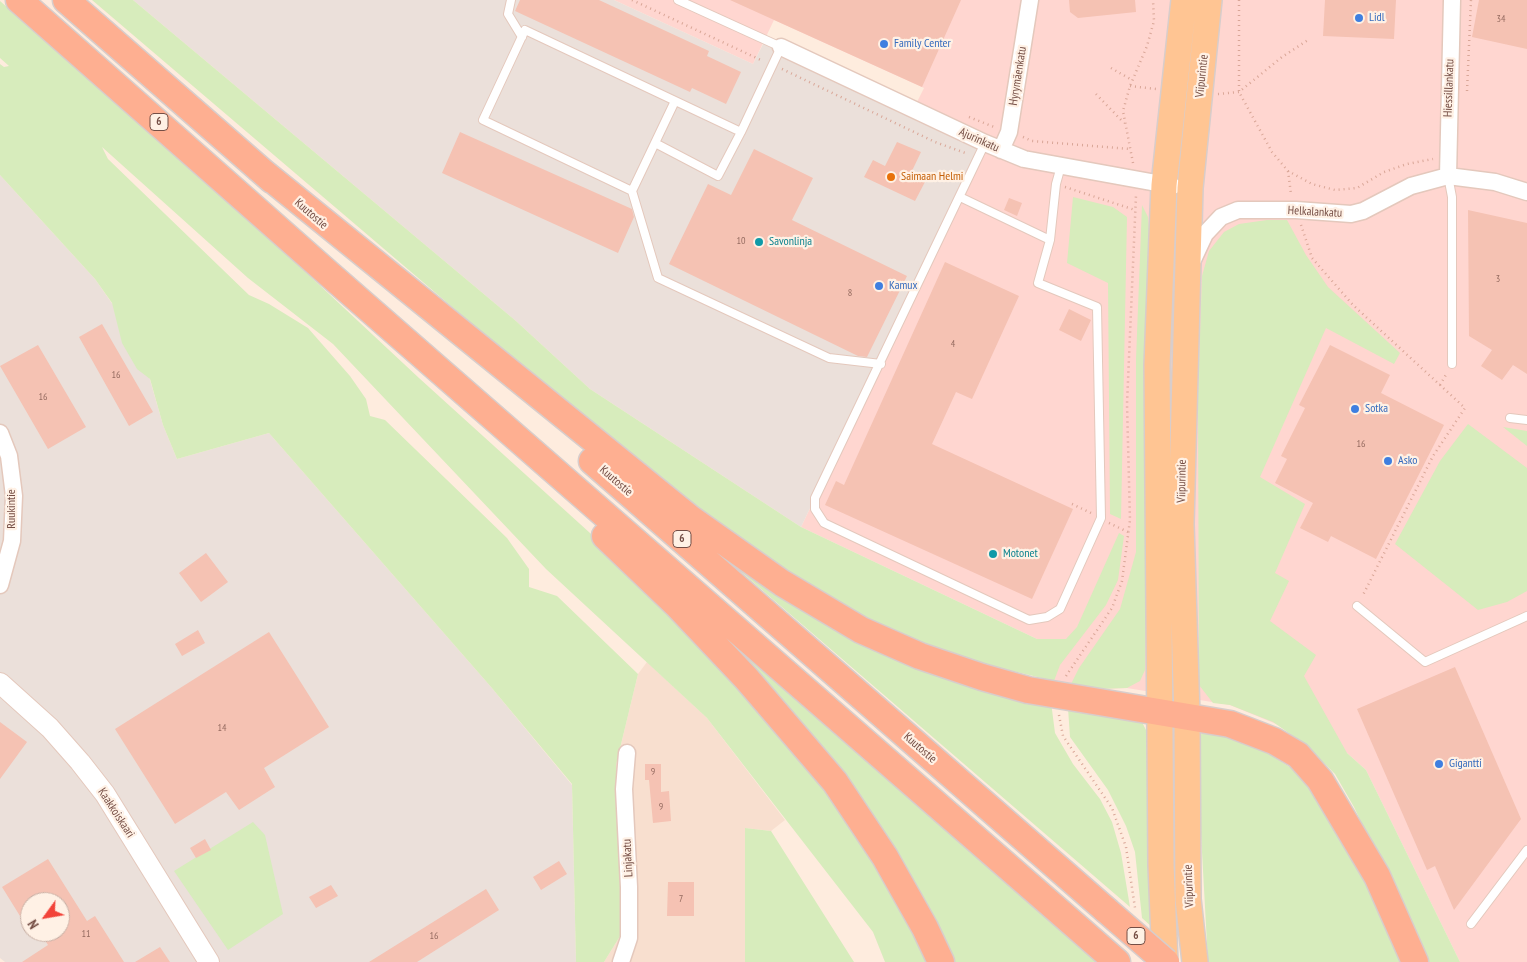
<!DOCTYPE html>
<meta charset="utf-8">
<style>
body{margin:0}
#map{position:relative;width:1527px;height:962px;overflow:hidden;background:#feecde;font-family:"PT Sans Narrow",sans-serif}
canvas{display:block}
.north{position:absolute;left:20px;top:892px;width:50px;height:50px;box-sizing:border-box;background:#fff1e5;border:1px solid #c8b0a5;border-radius:50%;rotate:238deg;font-size:14px;font-weight:700;line-height:20px;text-align:center;color:#754e45}
.north::after{content:'';display:block;margin:auto;width:18px;height:22px;background:#f24339;clip-path:polygon(50% 0,100% 100%,50% 72%,0 100%)}
</style>
<div id="map">
<canvas width="1527" height="962"></canvas>
<div class="north">N</div>
</div>
<script>
const ctx = document.querySelector('canvas').getContext('2d');
ctx.lineJoin = 'round';
function fillPath(path, color) {
  ctx.fillStyle = color;
  ctx.fill(path, 'evenodd');
}
function toPath(rows) {
  const path = new Path2D();
  for (const r of rows) {
    path.moveTo(r[0], r[1]);
    for (let i = 2; i < r.length; i += 2) path.lineTo(r[i], r[i + 1]);
  }
  return path;
}
function strokePath(path, color, width, dash) {
  ctx.strokeStyle = color;
  ctx.lineWidth = width;
  ctx.lineCap = dash ? 'butt' : 'round';
  ctx.setLineDash(dash || []);
  ctx.stroke(path);
}
function write(font, color, halo, rows, align = 'center') {
  ctx.font = font + ' "PT Sans Narrow",sans-serif';
  ctx.lineWidth = 4.5;
  ctx.setLineDash([]);
  ctx.textBaseline = 'middle';
  ctx.strokeStyle = halo;
  ctx.fillStyle = color;
  for (const [text, x, y, turn = 0] of rows) {
    ctx.save();
    ctx.translate(x, y);
    ctx.rotate((+turn || 0) * Math.PI / 180);
    ctx.textAlign = isNaN(turn) ? turn : align;
    if (halo) ctx.strokeText(text, 0, 0);
    ctx.fillText(text, 0, 0);
    ctx.restore();
  }
}
fillPath(toPath([
 [647,662,707,718,785,820,771,831,745,828,807,962,604,962,622,933,616,765,638,674]
]), '#f8dfcf');
fillPath(toPath([
 [614,0,1527,0,1527,962,1460,962,1366,770,1347,753,1230,705,1127,688,1099,689,1054,681,1037,639,801,527,815,498,913,110,924,88,774,20,753,64]
]), '#ffd6d0');
fillPath(toPath([
 [133,0,614,0,753,64,765,40,985,143,801,527,590,389,516,321],
 [0,175,95,279,120,315,144,359,163,425,177,459,269,433,491,687,572,785,576,962,5,962,0,958],
 [30,902,60,902,60,932,30,932]
]), '#ebe0da');
fillPath(toPath([
 [92,0,133,0,516,321,590,389,801,527,1037,639,1066,639,1077,627,1119,533,1124,536,1118,580,1106,605,1060,665,1054,681,959,658,888,631,836,602,750,548,620,450],
 [0,1,267,236,419,378,590,533,706,652,837,803,882,870,928,962,885,962,873,932,707,718,546,569,333,344,248,278,102,147,108,159,249,295,269,304,308,328,350,376,366,399,370,416,385,420,507,538,529,569,529,587,557,596,638,674,616,765,622,933,604,962,576,962,572,784,491,687,269,433,177,459,163,425,150,379,137,369,122,343,112,303,95,279,0,175,0,64,4,67,9,66,0,58],
 [1073,197,1113,207,1127,217,1121,519,1110,514,1108,283,1067,263],
 [1142,205,1148,217,1150,240,1145,670,1140,681,1127,688,1099,689,1071,684,1079,668,1120,609,1136,552,1136,359],
 [1267,220,1287,220,1306,255,1328,287,1400,353,1394,364,1326,328,1260,477,1305,504,1275,573,1289,581,1270,621,1316,655,1304,676,1347,753,1366,770,1460,962,1428,962,1354,807,1335,774,1306,745,1273,722,1230,705,1213,703,1199,685,1198,395,1202,276,1209,251,1224,232,1239,224],
 [1468,424,1527,468,1527,591,1507,602,1478,610,1395,544,1440,461],
 [1503,427,1527,431,1527,446],
 [718,552,768,585,1051,702,1055,733,1073,764,1100,799,1112,822,1121,853,1130,907],
 [704,618,1097,962,953,962],
 [1068,708,1129,716,1143,724,1146,730,1152,927,1142,918,1135,852,1126,826,1108,790,1070,737],
 [1204,730,1245,739,1293,769,1316,793,1363,871,1406,962,1208,962,1196,742],
 [253,822,265,835,283,914,228,950,174,871],
 [745,828,771,831,854,962,745,962]
]), '#d7ecbc');
fillPath(toPath([
 [520,0,599,0,709,51,707,56,741,72,726,104,692,88,690,92,515,11],
 [730,0,961,0,922,87],
 [1069,0,1135,0,1136,12,1078,18,1070,12],
 [1325,0,1396,0,1394,39,1323,36],
 [1479,0,1527,0,1527,49,1472,37],
 [460,132,632,209,634,217,618,253,442,173],
 [897,142,921,152,911,173,926,180,915,201,864,177,873,160,885,166],
 [754,149,813,178,792,220,907,276,867,357,858,356,669,264,708,184,731,195],
 [1009,198,1022,203,1017,216,1004,210],
 [1468,210,1527,223,1527,374,1513,365,1502,380,1481,366,1492,350,1469,336],
 [945,262,1019,296,972,399,956,392,932,444,1073,509,1032,599,825,505,836,481,844,485],
 [1069,309,1091,320,1081,341,1059,330],
 [102,324,153,412,129,426,79,337],
 [38,345,86,427,48,449,0,366],
 [1330,345,1390,375,1381,393,1444,425,1376,559,1331,536,1328,542,1300,528,1313,503,1275,483,1287,459,1281,456,1305,408,1299,405],
 [206,553,228,582,201,602,179,573],
 [198,630,205,643,182,656,175,644],
 [269,632,329,727,264,768,275,787,239,810,226,792,175,824,115,729],
 [1455,667,1521,819,1454,910,1435,866,1427,870,1357,709],
 [0,722,27,742,0,779],
 [645,764,661,764,661,792,669,791,671,821,653,823,649,780,645,780],
 [205,839,211,850,196,858,190,848],
 [48,859,87,921,95,916,124,962,22,962,48,945,40,932,60,932,60,902,30,902,30,910,20,916,2,887],
 [559,861,567,874,541,890,533,877],
 [668,882,694,882,694,916,667,916],
 [331,885,338,896,316,908,309,897],
 [486,889,499,910,417,962,369,962],
 [160,947,170,962,135,962]
]), '#f5c2b3');
const service = toPath([
 [511,0,508,14,522,37],
 [678,0,781,47,741,132,525,30,483,120,632,191,658,278,829,358,881,364],
 [655,143,718,176,741,132],
 [985,143,815,498,815,509,824,523,1029,620,1047,617,1060,609,1101,518,1097,307,1038,283,1050,240],
 [1448,176,1452,197,1452,364],
 [632,191,675,101],
 [960,197,1050,240,1056,184,1061,166],
 [1510,418,1527,420],
 [1357,606,1425,662,1527,616],
 [1471,924,1527,850]
]);
const minor = toPath([
 [781,47,985,143,1024,159,1173,186],
 [1001,150,1009,132,1030,0],
 [1448,176,1452,0],
 [1192,262,1205,234,1221,217,1238,210,1296,210,1351,214,1363,211,1411,186,1448,176,1495,182,1527,192],
 [0,433,9,456,14,496,12,541,0,585],
 [621,962,629,938,629,887,624,789,627,753]
]);
const tertiary = toPath([
 [0,683,50,728,80,762,105,794,209,962]
]);
const primary = toPath([
 [1165,962,1161,865,1157,365,1164,185,1184,0],
 [1195,962,1188,899,1187,716,1181,524,1190,188,1209,0]
]);
const trunk = toPath([
 [19,0,329,274,1117,962],
 [66,0,272,180],
 [258,168,690,518,782,583,861,630,920,656,982,677,1028,690,1230,724,1274,741,1298,755,1320,780,1377,876,1415,962],
 [592,461,1106,910],
 [605,536,677,605,746,678,835,782,885,857,925,928,941,962]
]);
strokePath(service, '#e4c8bc', 10);
strokePath(minor, '#e4c8bc', 19);
strokePath(tertiary, '#e4c8bc', 22);
strokePath(primary, '#d8cdcb', 28);
strokePath(trunk, '#d8cdcb', 29);
strokePath(toPath([
 [632,0,763,61],
 [1239,0,1239,92,1272,152,1288,171,1312,184,1335,190,1357,188,1384,172,1407,164,1433,159],
 [1111,68,1132,80],
 [782,69,935,142,968,154],
 [1130,86,1156,89],
 [1467,91,1471,0],
 [1096,94,1124,123],
 [1218,94,1239,92,1282,57,1308,40],
 [969,117,994,127],
 [1023,137,1032,141,1130,149],
 [1133,163,1123,111,1130,86,1147,46,1154,21,1153,0],
 [1288,171,1291,194],
 [1065,187,1135,210],
 [1301,225,1312,258,1353,305,1465,408,1433,456,1362,597],
 [1440,385,1447,373],
 [1072,504,1091,513],
 [1109,523,1128,532],
 [1066,676,1112,608,1122,581,1130,520,1127,404,1136,195],
 [1059,715,1063,736,1112,808,1126,847,1135,908]
]), '#d9a697', 2.5, [1, 4]);
strokePath(service, '#fff', 8);
strokePath(minor, '#fff', 16);
strokePath(tertiary, '#fff', 20);
strokePath(primary, '#ffc593', 25);
strokePath(trunk, '#feaf91', 26);
const trunkBridge = toPath([
 [1106,910,1166,962]
]);
strokePath(trunkBridge, '#d8cdcb', 29, []);
strokePath(trunkBridge, '#feaf91', 26);
for (const [x, y, r, color] of [
 [1359,18,5,"#3f7fe0"],
 [884,44,5,"#3f7fe0"],
 [891,177,5,"#e8710a"],
 [759,242,5,"#0f9aa8"],
 [879,286,5,"#3f7fe0"],
 [1355,409,5,"#3f7fe0"],
 [1388,461,5,"#3f7fe0"],
 [993,554,5,"#0f9aa8"],
 [1439,764,5,"#3f7fe0"]
]) {
  const dot = new Path2D();
  dot.arc(x, y, r, 0, 2 * Math.PI);
  ctx.fillStyle = color;
  ctx.fill(dot);
  strokePath(dot, '#fff1e5', 2);
}
write('10px', '#956b60', null, [
 ["34",1501,19],
 ["10",741,241],
 ["3",1498,279],
 ["8",850,293],
 ["4",953,344],
 ["16",116,375],
 ["16",43,397],
 ["16",1361,444],
 ["14",222,728],
 ["9",653,772],
 ["9",661,807],
 ["7",681,899],
 ["11",86,934],
 ["16",434,936]
]);
for (const [x, y, w] of [
 [159,122,18],
 [682,539,18],
 [1136,936,18]
]) {
  const box = new Path2D();
  box.roundRect(x - w / 2, y - 8.5, w, 17, 4);
  ctx.fillStyle = '#fff1e5';
  ctx.fill(box);
  strokePath(box, '#754e45', 1);
}
write('bold 11px', '#754e45', null, [
 ["6",159,122],
 ["6",682,539],
 ["6",1136,936]
]);
write('12px', '#366cbe', '#fff1e5', [
 ["Lidl",1369,18],
 ["Family Center",894,44],
 ["Kamux",889,286],
 ["Sotka",1365,409],
 ["Asko",1398,461],
 ["Gigantti",1449,764]
], 'left');
write('12px', '#754e45', '#fff1e5', [
 ["Hyrymäenkatu",1018,76,-81],
 ["Viipurintie",1202,76,-84],
 ["Hiessillankatu",1449,88,-88],
 ["Ajurinkatu",979,140,24],
 ["Helkalankatu",1315,212,3],
 ["Kuutostie",311,214,41],
 ["Kuutostie",616,481,41],
 ["Viipurintie",1182,481,-89],
 ["Ruukintie",12,509,-90],
 ["Kuutostie",920,748,41],
 ["Kaakkoiskaari",116,813,57],
 ["Linjakatu",628,858,-93],
 ["Viipurintie",1189,886,-92]
]);
write('12px', '#c56008', '#fff1e5', [
 ["Saimaan Helmi",901,177]
], 'left');
write('12px', '#0d838f', '#fff1e5', [
 ["Savonlinja",769,242],
 ["Motonet",1003,554]
], 'left');
</script>
